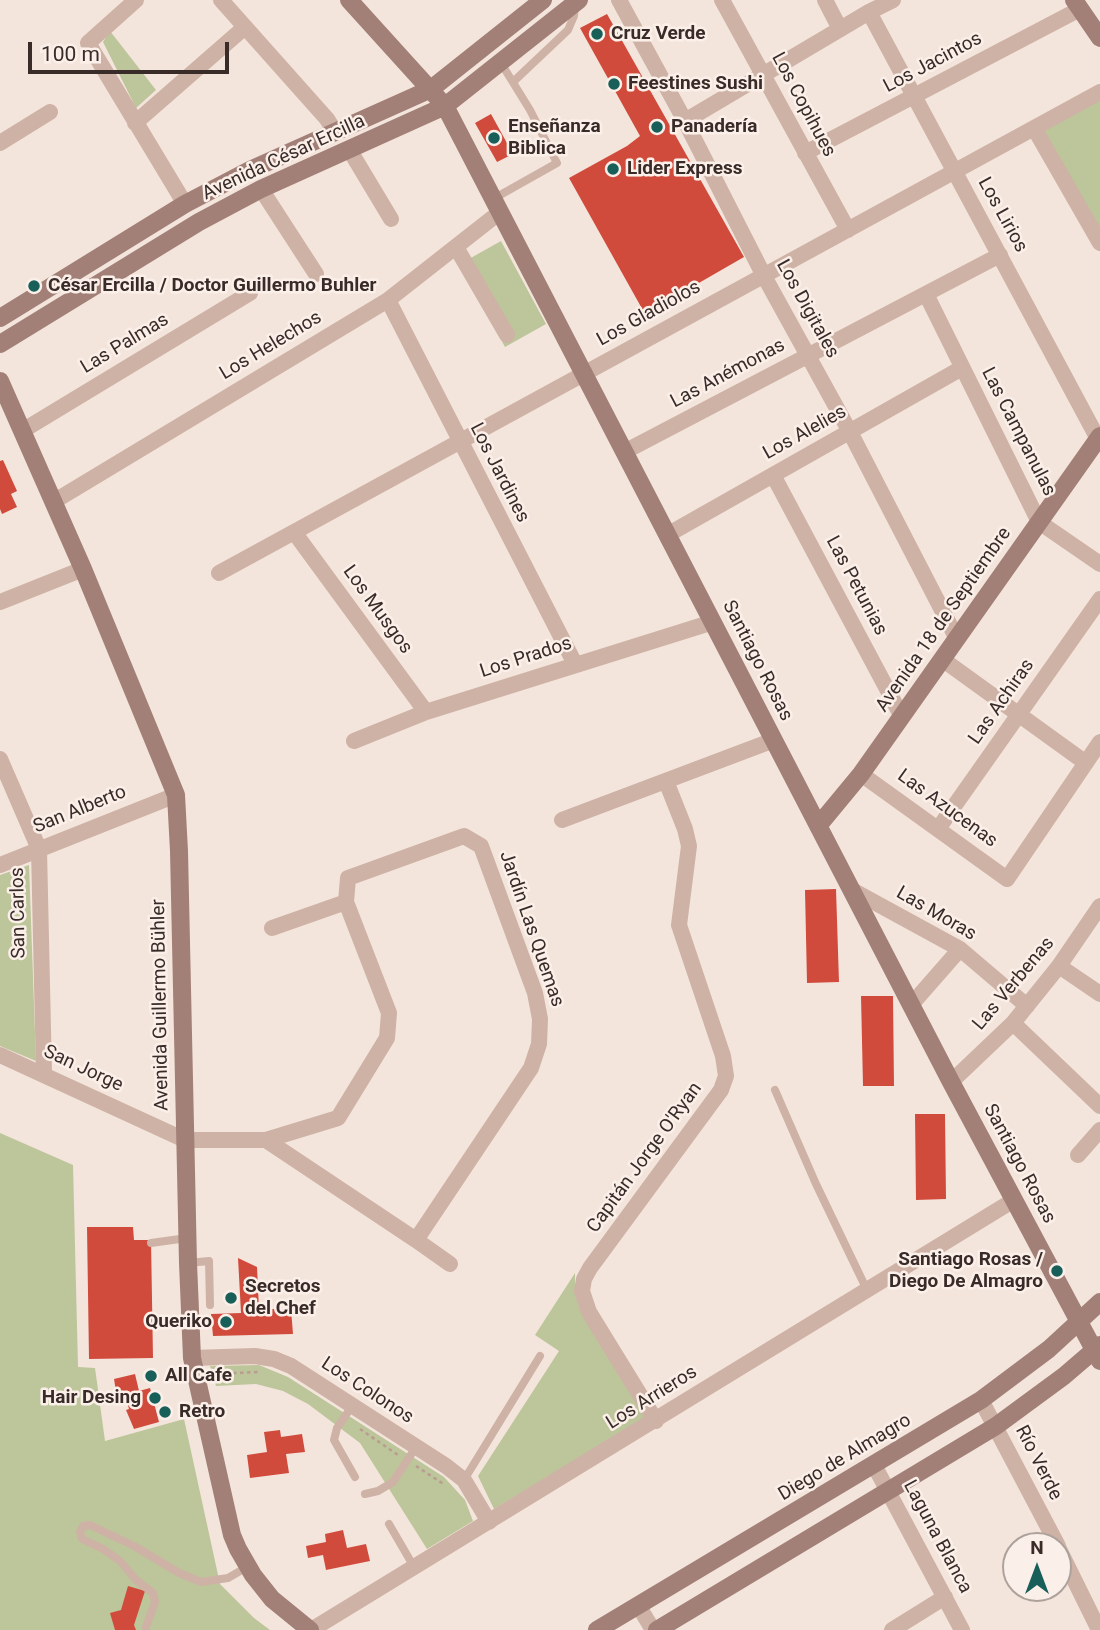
<!DOCTYPE html>
<meta charset="utf-8">
<style>
body{margin:0}
#map{position:relative;width:1100px;height:1630px;overflow:hidden;background:#f4e5dc;font-family:Roboto,sans-serif}
canvas{display:block}
.north{position:absolute;left:1002px;top:1532px;width:70px;height:70px;box-sizing:border-box;background:#fbf0e9;border:2px solid #ada19c;border-radius:50%;rotate:0deg;font-size:19px;font-weight:700;line-height:28px;text-align:center;color:#392b28}
.north::after{content:'';display:block;margin:auto;width:24px;height:32px;background:#195f59;clip-path:polygon(50% 0,100% 100%,50% 72%,0 100%)}
.scale{position:absolute;left:28px;top:42px;width:201px;height:32px;box-sizing:border-box;border:4px solid #392b28;border-top:0;padding-left:9px;font-size:21px;line-height:24px;white-space:nowrap;color:#392b28;-webkit-text-stroke:5px #fbf0e9;paint-order:stroke}
</style>
<div id="map">
<canvas width="1100" height="1630"></canvas>
<div class="north">N</div>
<div class="scale">100 m</div>
</div>
<script>
const ctx = document.querySelector('canvas').getContext('2d');
ctx.lineJoin = 'round';
function fillPath(path, color) {
  ctx.fillStyle = color;
  ctx.fill(path, 'evenodd');
}
function toPath(rows) {
  const path = new Path2D();
  for (const r of rows) {
    path.moveTo(r[0], r[1]);
    for (let i = 2; i < r.length; i += 2) path.lineTo(r[i], r[i + 1]);
  }
  return path;
}
function strokePath(path, color, width, dash) {
  ctx.strokeStyle = color;
  ctx.lineWidth = width;
  ctx.lineCap = dash ? 'butt' : 'round';
  ctx.setLineDash(dash || []);
  ctx.stroke(path);
}
function write(font, color, halo, rows, align = 'center') {
  ctx.font = font + ' Roboto,sans-serif';
  ctx.lineWidth = 5;
  ctx.setLineDash([]);
  ctx.textBaseline = 'middle';
  ctx.strokeStyle = halo;
  ctx.fillStyle = color;
  for (const [text, x, y, turn = 0] of rows) {
    ctx.save();
    ctx.translate(x, y);
    ctx.rotate((+turn || 0) * Math.PI / 180);
    ctx.textAlign = isNaN(turn) ? turn : align;
    if (halo) ctx.strokeText(text, 0, 0);
    ctx.fillText(text, 0, 0);
    ctx.restore();
  }
}
fillPath(toPath([
 [110,31,156,90,136,108,103,42],
 [1100,100,1100,234,1040,132],
 [501,241,546,324,505,347,460,264],
 [29,865,36,1061,0,1046,0,875],
 [0,1133,73,1165,78,1367,95,1368,105,1441,184,1419,220,1584,254,1618,270,1630,0,1630],
 [575,1273,575,1294,579,1306,645,1418,494,1509,478,1476,559,1351,535,1335],
 [259,1365,288,1377,444,1477,465,1500,473,1521,427,1549,360,1443,308,1404,283,1391,256,1384,216,1386,210,1366]
]), '#bdc59a');
fillPath(toPath([
 [607,14,744,257,645,314,569,178,627,146,640,136,580,28],
 [491,114,513,154,497,162,475,123],
 [3,460,17,491,11,494,17,507,2,514,0,509,0,461],
 [836,889,839,982,807,983,805,890],
 [861,996,893,996,894,1086,863,1086],
 [915,1114,945,1114,946,1199,916,1200],
 [87,1227,133,1227,134,1240,151,1240,153,1358,89,1359],
 [238,1258,257,1267,259,1309,291,1309,293,1334,213,1336,211,1314,241,1313],
 [135,1374,139,1391,150,1388,159,1422,134,1429,126,1410,129,1409,127,1402,118,1404,114,1379],
 [280,1430,281,1437,302,1434,305,1452,286,1454,289,1473,250,1478,247,1455,267,1452,264,1432],
 [343,1530,347,1548,366,1544,370,1561,326,1570,323,1555,308,1558,306,1546,326,1542,325,1534],
 [128,1586,145,1591,134,1625,136,1630,115,1630,110,1613,121,1610]
]), '#d14b3d');
strokePath(toPath([
 [212,1374,258,1372],
 [360,1429,398,1455],
 [416,1466,445,1485]
]), '#ba9c90', 2.5, [3.5, 3.5]);
strokePath(toPath([
 [513,82,568,30,574,16,575,5],
 [493,199,557,163,530,110,501,63],
 [775,1090,816,1184,866,1288],
 [151,1243,187,1238],
 [188,1263,209,1261,210,1305],
 [352,1406,337,1428,334,1440,355,1477],
 [464,1480,540,1356],
 [365,1494,378,1491,393,1482,416,1447],
 [389,1524,414,1567],
 [146,1627,155,1602,153,1593,136,1580,120,1561,103,1549,82,1539,80,1532,83,1526,90,1525,136,1547,179,1573,201,1582,228,1578,247,1567]
]), '#ceb2a6', 8);
strokePath(toPath([
 [136,0,88,43,185,204],
 [221,0,327,119,335,132],
 [619,0,685,121,764,276,850,432,957,639],
 [722,0,848,230],
 [825,0,840,29],
 [869,12,1098,439],
 [685,121,869,12,893,0],
 [135,123,245,27],
 [1034,128,1100,243],
 [0,143,50,112],
 [349,149,391,219],
 [805,153,1080,9],
 [261,189,316,274],
 [456,247,507,335],
 [926,294,1039,522,1100,564],
 [388,300,575,664],
 [22,431,250,293],
 [624,452,1000,255],
 [773,475,902,717],
 [53,502,388,300,500,212],
 [294,532,426,712],
 [667,535,962,368],
 [219,573,1100,92],
 [0,602,83,569],
 [942,659,1086,763],
 [354,741,426,712,713,622],
 [0,759,39,849,44,1074],
 [861,774,1007,879,1100,742],
 [562,820,774,740],
 [938,829,1100,599],
 [0,865,176,795],
 [852,890,960,949,1027,1006],
 [272,928,346,902],
 [1059,966,1100,994],
 [911,1005,960,949],
 [1013,1023,1100,1106],
 [0,1055,185,1140,266,1140,416,1240,531,1068,539,1044,540,1019,535,993,481,846,464,836,348,878,346,902,389,1013,387,1038,338,1118,266,1140],
 [951,1082,1013,1023,1059,966,1100,906],
 [1078,1155,1100,1130],
 [416,1240,450,1264],
 [192,1358,255,1356,274,1359,291,1366,446,1466,464,1480,489,1522],
 [981,1400,1058,1546],
 [656,1421,589,1312,582,1291,584,1279,590,1268,721,1090,726,1076,723,1056,679,925,689,846,685,829,666,781],
 [874,1465,962,1630],
 [1058,1547,1099,1630],
 [638,1605,653,1630],
 [311,1630,1014,1200],
 [892,1630,945,1597]
]), '#ceb2a6', 16);
strokePath(toPath([
 [349,0,445,106,951,1082,1100,1361],
 [1074,0,1100,38],
 [0,318,185,204,250,170,431,89,543,0],
 [0,344,199,222,261,189,445,106,579,0],
 [0,381,83,569,176,795,179,851,188,1263,192,1358,232,1535,238,1549,253,1575,272,1599,310,1630],
 [818,826,861,774,1100,436],
 [597,1630,981,1400,1049,1349,1100,1302],
 [657,1630,996,1426,1064,1376,1100,1345]
]), '#a28077', 18);
for (const [x, y, r, color] of [
 [597,34,7,"#195f59"],
 [614,84,7,"#195f59"],
 [657,127,7,"#195f59"],
 [494,138,7,"#195f59"],
 [613,169,7,"#195f59"],
 [34,286,7,"#195f59"],
 [1057,1271,7,"#195f59"],
 [231,1298,7,"#195f59"],
 [226,1322,7,"#195f59"],
 [151,1376,7,"#195f59"],
 [155,1398,7,"#195f59"],
 [165,1412,7,"#195f59"]
]) {
  const dot = new Path2D();
  dot.arc(x, y, r, 0, 2 * Math.PI);
  ctx.fillStyle = color;
  ctx.fill(dot);
  strokePath(dot, '#fbf0e9', 2.5);
}
write('bold 19px', '#392b28', '#fbf0e9', [
 ["Cruz Verde",611,34],
 ["Feestines Sushi",628,84],
 ["Enseñanza",508,127],
 ["Biblica",508,149],
 ["Panadería",671,127],
 ["Lider Express",627,169],
 ["César Ercilla / Doctor Guillermo Buhler",48,286],
 ["Santiago Rosas /",1043,1260,"right"],
 ["Diego De Almagro",1043,1282,"right"],
 ["Secretos",245,1287],
 ["del Chef",245,1309],
 ["Queriko",212,1322,"right"],
 ["All Cafe",165,1376],
 ["Hair Desing",141,1398,"right"],
 ["Retro",179,1412]
], 'left');
write('19px', '#392b28', '#fbf0e9', [
 ["Los Jacintos",933,63,-28],
 ["Los Copihues",803,105,62],
 ["Avenida César Ercilla",284,158,-25],
 ["Los Lirios",1002,215,61],
 ["Los Digitales",807,309,61],
 ["Los Gladiolos",649,314,-29],
 ["Las Palmas",125,344,-31],
 ["Los Helechos",271,346,-31],
 ["Las Anémonas",728,374,-28],
 ["Las Campanulas",1018,432,63],
 ["Los Alelies",805,433,-29],
 ["Los Jardines",499,473,63],
 ["Las Petunias",856,586,62],
 ["Los Musgos",377,610,54],
 ["Avenida 18 de Septiembre",944,620,-55],
 ["Los Prados",526,658,-18],
 ["Santiago Rosas",757,661,63],
 ["Las Achiras",1002,702,-55],
 ["Las Azucenas",947,809,36],
 ["San Alberto",80,810,-22],
 ["San Carlos",19,913,-91],
 ["Las Moras",936,914,30],
 ["Jardín Las Quemas",531,929,71],
 ["Las Verbenas",1014,984,-50],
 ["Avenida Guillermo Bühler",161,1005,-91],
 ["San Jorge",83,1069,25],
 ["Capitán Jorge O'Ryan",645,1158,-54],
 ["Santiago Rosas",1019,1164,62],
 ["Los Colonos",367,1391,33],
 ["Los Arrieros",652,1398,-32],
 ["Diego de Almagro",845,1458,-31],
 ["Río Verde",1038,1463,63],
 ["Laguna Blanca",937,1537,62]
]);
</script>
